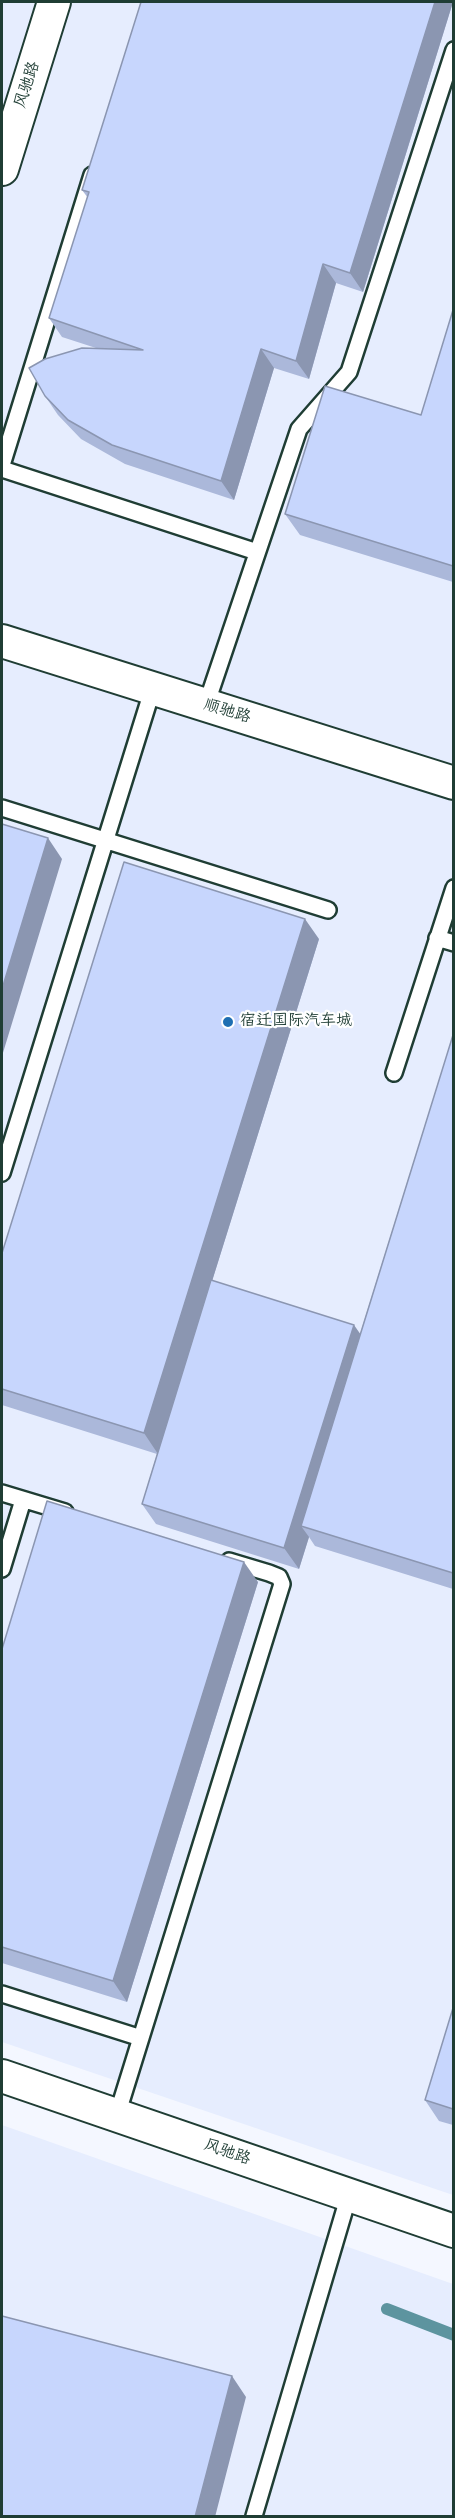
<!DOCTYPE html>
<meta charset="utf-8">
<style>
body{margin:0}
#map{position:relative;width:455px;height:2518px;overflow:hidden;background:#f4f7ff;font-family:"Architects Daughter",sans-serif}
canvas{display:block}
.frame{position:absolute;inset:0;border:3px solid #1f3d34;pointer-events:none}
</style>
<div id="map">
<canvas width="455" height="2518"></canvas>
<div class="frame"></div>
</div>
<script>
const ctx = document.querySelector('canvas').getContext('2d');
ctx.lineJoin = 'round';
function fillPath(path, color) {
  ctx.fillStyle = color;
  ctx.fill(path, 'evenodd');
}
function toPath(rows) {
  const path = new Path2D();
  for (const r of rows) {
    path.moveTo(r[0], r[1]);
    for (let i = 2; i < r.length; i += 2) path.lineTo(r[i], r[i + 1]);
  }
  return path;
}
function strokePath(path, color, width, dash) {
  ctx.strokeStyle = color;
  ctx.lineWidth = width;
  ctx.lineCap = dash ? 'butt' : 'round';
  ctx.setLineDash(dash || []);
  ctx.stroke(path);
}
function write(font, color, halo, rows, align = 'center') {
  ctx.font = font + ' "Architects Daughter","LXGW WenKai TC",sans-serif';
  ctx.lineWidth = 4.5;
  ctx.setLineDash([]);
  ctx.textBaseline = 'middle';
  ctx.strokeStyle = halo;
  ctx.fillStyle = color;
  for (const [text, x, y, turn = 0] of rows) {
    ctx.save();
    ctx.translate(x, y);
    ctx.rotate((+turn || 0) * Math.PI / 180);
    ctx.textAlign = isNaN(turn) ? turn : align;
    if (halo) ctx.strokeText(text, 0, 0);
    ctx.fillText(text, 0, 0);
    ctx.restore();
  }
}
fillPath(toPath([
 [2,2,453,2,453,2195,2,2042],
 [2,2125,453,2284,453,2516,2,2516]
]), '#e6edfe');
strokePath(toPath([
 [387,2309,454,2335]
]), '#5d949f', 12);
const lane = toPath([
 [2,465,92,175],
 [2,469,257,552],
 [206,705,299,429,349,372,454,50],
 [2,808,328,910],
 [437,938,454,943],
 [394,1073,454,888],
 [2,1173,153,688],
 [2,1493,65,1512],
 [2,1569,23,1500],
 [2,1994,141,2038],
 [117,2115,282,1584,279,1577,269,1573,229,1561],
 [254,2516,349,2195]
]);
const street = toPath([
 [2,169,54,2],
 [2,641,454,783],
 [2,2076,454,2231]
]);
strokePath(lane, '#1f3d34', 20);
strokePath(street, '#1f3d34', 36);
strokePath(lane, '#fff', 15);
strokePath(street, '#fff', 32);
fillPath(toPath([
 [453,2,363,292,336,283,309,379,274,368,234,500,125,464,81,439,58,415,45,396,96,348,62,337,49,318,88,198,82,190],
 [453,310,453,582,300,535,285,514,421,415],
 [319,939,212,1281,360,1334,453,1035,453,1589,315,1546,309,1537,299,1569,156,1524,142,1504,157,1454,2,1405,2,1253],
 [258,1582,127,2002,2,1963,2,1649],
 [453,2008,453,2125,439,2121,425,2100]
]), '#abb8da');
fillPath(toPath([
 [435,2,453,2,363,292,350,273],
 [323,264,336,283,309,379,296,361],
 [261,349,274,368,234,500,221,481],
 [48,838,62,859,2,1056,2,989],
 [305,919,319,939,158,1454,144,1433],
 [354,1325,368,1345,301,1526,309,1537,299,1569,284,1548],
 [244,1562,258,1582,127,2002,113,1981],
 [232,2376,246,2397,215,2517,195,2517]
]), '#8b96b1');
const building = toPath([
 [141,2,435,2,350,273,323,264,296,361,261,349,221,481,112,445,68,420,45,396,29,368,45,359,82,348,143,350,49,318,89,192,82,190,141,2],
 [453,310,453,566,285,514,325,386,421,415,453,310],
 [2,824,48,838,2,989,2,824],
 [124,862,305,919,144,1433,2,1389,2,1253,124,862],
 [453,1035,453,1573,301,1526,453,1035],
 [211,1280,354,1325,284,1548,142,1504,211,1280],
 [47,1501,244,1562,113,1981,2,1947,2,1649,47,1501],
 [453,2008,453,2109,425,2100,453,2008],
 [2,2316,232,2376,195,2517,2,2517,2,2316]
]);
fillPath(building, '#c7d6fd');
strokePath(building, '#8b96b1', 1.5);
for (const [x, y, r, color] of [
 [228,1022,6,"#1f6fb2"]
]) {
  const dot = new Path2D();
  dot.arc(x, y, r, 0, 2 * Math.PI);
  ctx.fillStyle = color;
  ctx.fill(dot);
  strokePath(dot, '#fff', 2);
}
write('16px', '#1f3d34', '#fff', [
 ["风驰路",28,85,-72],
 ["顺驰路",227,712,17],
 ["风驰路",227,2153,19]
]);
write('16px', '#1f3d34', '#fff', [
 ["宿迁国际汽车城",240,1022]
], 'left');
</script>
